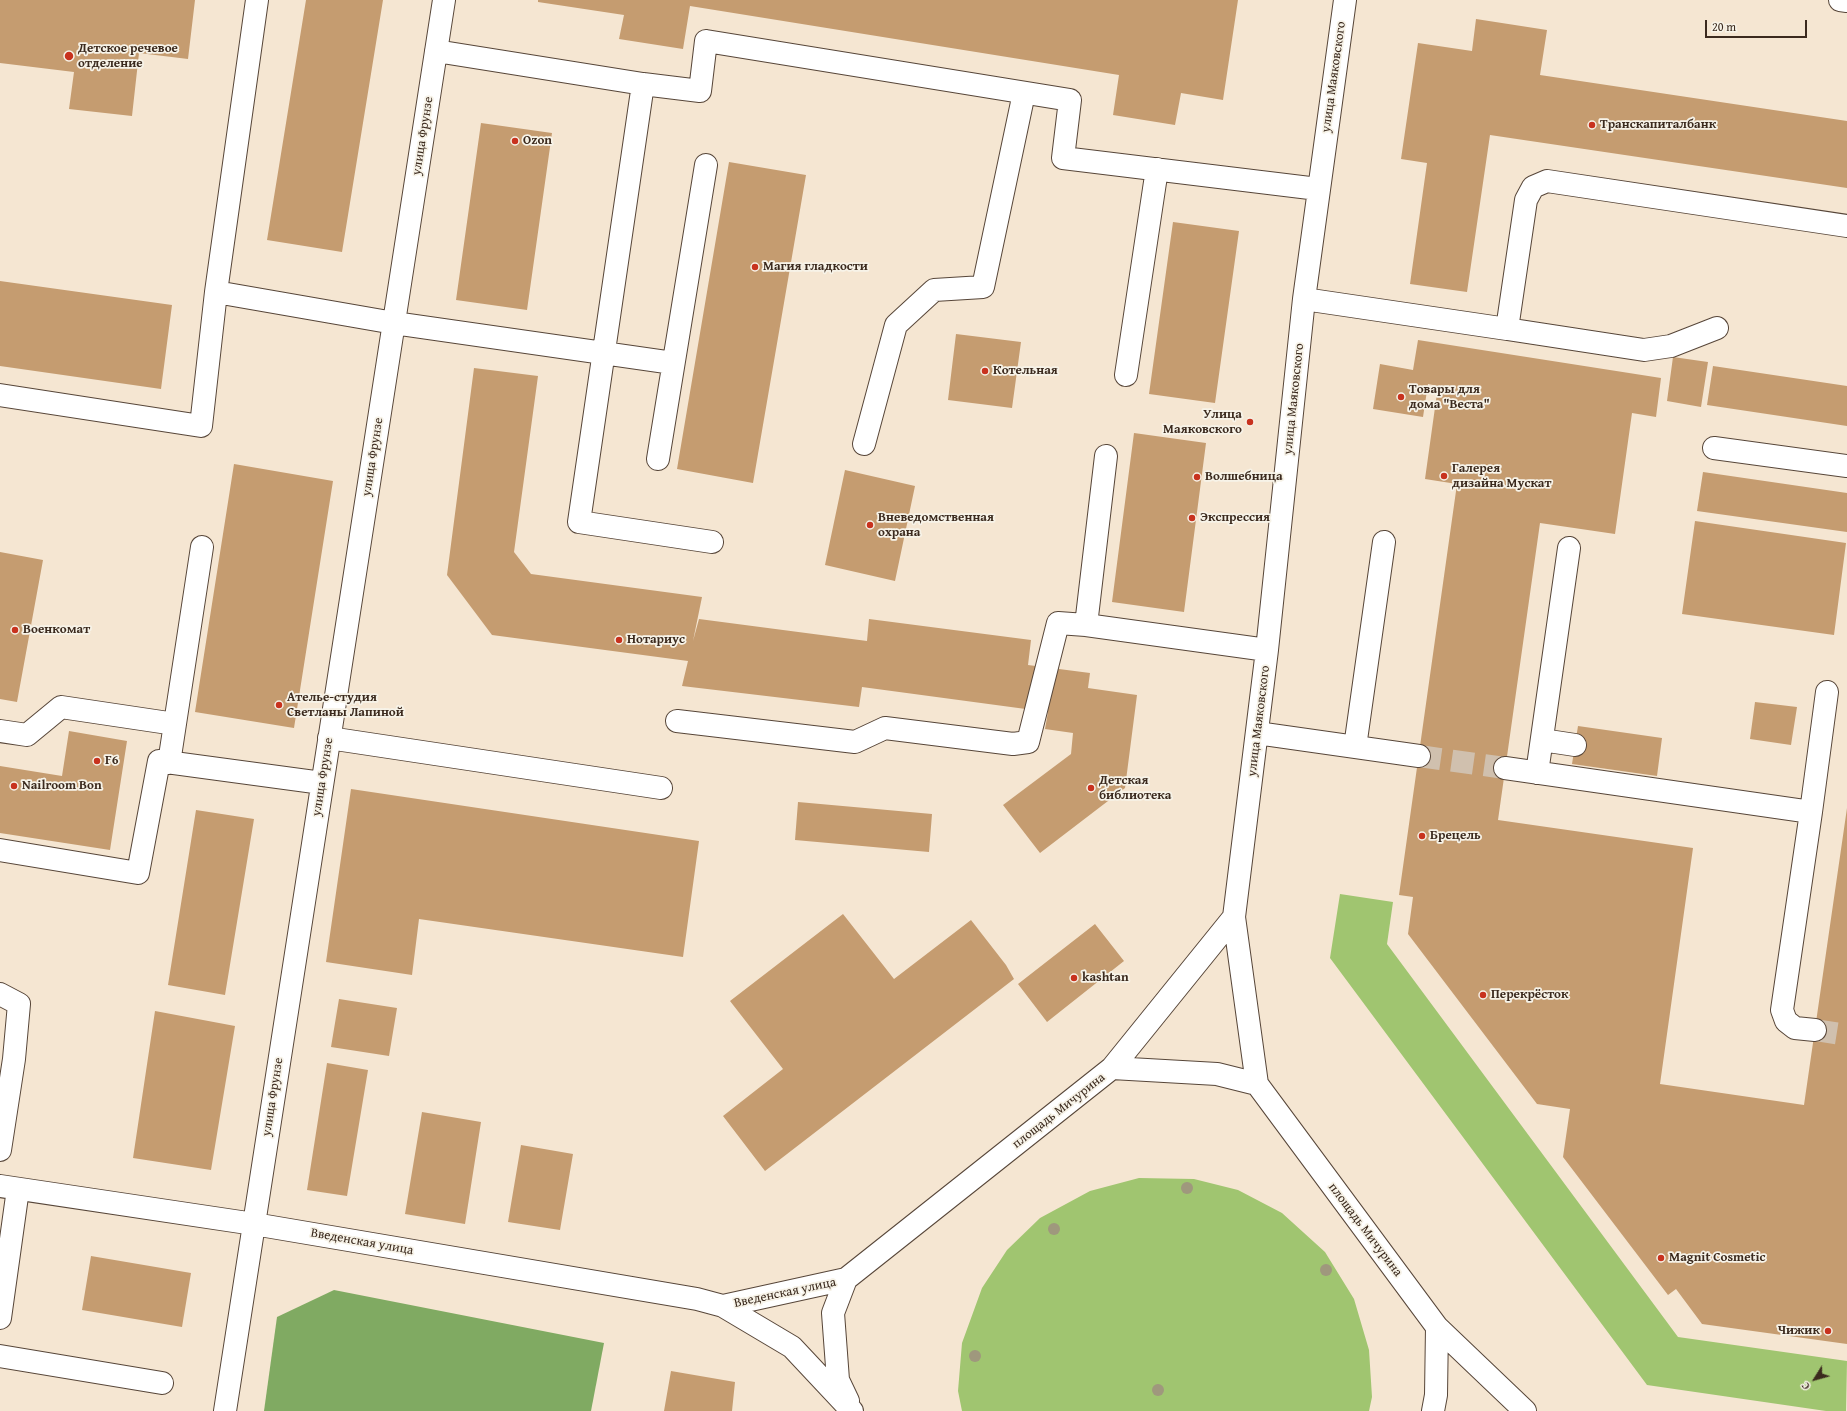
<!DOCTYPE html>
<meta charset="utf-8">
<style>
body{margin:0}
#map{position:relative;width:1847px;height:1411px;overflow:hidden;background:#f5e6d2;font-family:"Gentium Book Plus",serif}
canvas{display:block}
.north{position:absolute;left:1795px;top:1359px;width:40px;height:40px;-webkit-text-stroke:3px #f7f3e8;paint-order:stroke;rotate:233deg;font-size:11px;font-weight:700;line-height:16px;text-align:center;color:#3b2a1e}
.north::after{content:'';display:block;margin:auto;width:14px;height:18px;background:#3b2a1e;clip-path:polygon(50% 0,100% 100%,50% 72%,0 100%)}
.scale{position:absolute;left:1705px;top:20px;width:102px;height:18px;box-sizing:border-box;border:2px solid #3b2a1e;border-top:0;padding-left:5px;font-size:12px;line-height:14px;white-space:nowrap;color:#3b2a1e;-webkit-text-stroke:3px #f7f3e8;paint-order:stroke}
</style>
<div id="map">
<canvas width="1847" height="1411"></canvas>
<div class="north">С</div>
<div class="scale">20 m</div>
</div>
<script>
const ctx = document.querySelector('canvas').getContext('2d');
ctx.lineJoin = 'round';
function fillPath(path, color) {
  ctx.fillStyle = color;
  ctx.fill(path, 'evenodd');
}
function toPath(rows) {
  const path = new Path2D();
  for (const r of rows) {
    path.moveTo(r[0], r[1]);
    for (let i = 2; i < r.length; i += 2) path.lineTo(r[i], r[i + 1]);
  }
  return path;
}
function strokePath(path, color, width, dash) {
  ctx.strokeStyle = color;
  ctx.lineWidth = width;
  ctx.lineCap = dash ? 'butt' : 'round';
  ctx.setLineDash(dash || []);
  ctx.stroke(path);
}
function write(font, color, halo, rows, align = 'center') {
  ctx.font = font + ' "Gentium Book Plus",serif';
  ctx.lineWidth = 3.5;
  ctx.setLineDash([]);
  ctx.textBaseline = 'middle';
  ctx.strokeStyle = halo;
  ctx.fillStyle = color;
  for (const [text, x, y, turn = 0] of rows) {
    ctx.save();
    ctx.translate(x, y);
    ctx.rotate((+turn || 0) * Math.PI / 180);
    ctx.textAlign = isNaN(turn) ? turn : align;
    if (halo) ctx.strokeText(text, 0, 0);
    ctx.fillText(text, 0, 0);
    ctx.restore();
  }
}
fillPath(toPath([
 [1340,894,1393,902,1387,944,1678,1337,1847,1361,1846,1411,1826,1411,1647,1385,1330,958],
 [1139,1178,1194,1179,1238,1190,1282,1213,1325,1252,1354,1299,1369,1350,1372,1397,1369,1411,962,1411,958,1391,962,1343,982,1288,1007,1250,1040,1218,1090,1191]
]), '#a0c570');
fillPath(toPath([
 [334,1290,604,1343,591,1411,264,1411,277,1317]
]), '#80aa62');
fillPath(toPath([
 [0,0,195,0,188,59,139,53,132,116,69,109,74,72,0,63],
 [306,0,383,0,342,252,267,240],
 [538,0,1238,0,1223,100,1181,93,1175,125,1113,115,1119,75,690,6,683,49,619,39,624,15,538,2],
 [1476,19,1547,30,1540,75,1847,121,1847,188,1490,135,1467,292,1410,284,1427,163,1401,159,1418,43,1472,51],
 [481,123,552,133,527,310,456,300],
 [729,162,806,175,753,483,677,469],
 [1173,222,1239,231,1215,403,1149,394],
 [0,281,172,305,161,389,0,366],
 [956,334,1021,342,1012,408,948,400],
 [1418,340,1661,378,1656,417,1632,413,1615,534,1540,523,1498,820,1693,848,1660,1084,1804,1105,1847,808,1847,1344,1702,1324,1676,1289,1668,1295,1563,1157,1570,1109,1537,1104,1408,934,1413,897,1399,895,1457,484,1425,479,1438,386,1428,384,1423,417,1373,409,1380,364,1413,370],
 [1673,357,1708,362,1701,407,1667,401],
 [1713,366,1847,386,1847,426,1707,405],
 [474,368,538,376,514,552,531,574,702,597,693,641,699,619,867,641,869,619,1031,640,1028,665,1090,673,1088,688,1137,695,1125,788,1040,853,1003,805,1071,754,1073,733,1045,729,1048,712,862,687,859,707,682,686,688,661,492,635,447,575],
 [1134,433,1206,443,1184,612,1112,602],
 [234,464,333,481,294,728,195,712],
 [845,470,915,486,895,581,825,565],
 [1703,472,1847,493,1847,532,1697,511],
 [1695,521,1846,543,1834,635,1682,614],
 [0,552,43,560,17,702,0,699],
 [1755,702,1797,707,1791,745,1750,739],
 [1578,726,1662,738,1657,776,1572,764],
 [69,731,127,741,110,850,0,833,0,766,62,776],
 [351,789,699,841,683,957,419,919,412,975,326,962],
 [798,802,932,814,929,852,795,840],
 [196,810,254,819,225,995,168,985],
 [843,914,894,979,971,920,1006,965,1014,979,765,1171,723,1116,783,1069,730,1001],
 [1095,924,1124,961,1047,1022,1018,984],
 [339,999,397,1008,389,1056,331,1047],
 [155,1011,235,1026,211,1170,133,1158],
 [327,1063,368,1070,347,1196,307,1190],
 [422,1112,481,1122,465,1224,405,1214],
 [521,1145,573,1154,560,1230,508,1222],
 [91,1256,191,1273,182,1327,82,1310],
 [671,1371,735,1382,732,1411,664,1411]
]), '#c59c70');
strokePath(toPath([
 [1419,756,1505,768],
 [1815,1030,1847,1035]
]), '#d0c0ae', 22, [22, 11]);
const minor = toPath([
 [1840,0,1847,1],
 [436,51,643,84,700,91,706,41,1070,100,1063,158,1318,189],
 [643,84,579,522,712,542],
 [216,292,257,0],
 [1304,299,1507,329,1526,200,1533,187,1547,181,1847,226],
 [1507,329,1644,350,1671,346,1717,328],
 [1126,375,1157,169],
 [0,395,201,426,216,292,394,323,673,363],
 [864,444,896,325,934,290,983,287,1024,93],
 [1714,448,1847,466],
 [1106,456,1086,625,1267,650],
 [658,459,706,165],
 [677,721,855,742,885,728,1013,744,1028,742,1058,623,1086,625],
 [0,731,27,735,61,707,175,724],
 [1257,733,1419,756],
 [329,738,661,788],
 [1542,740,1575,745],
 [1355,747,1384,542],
 [169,763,202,547],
 [1505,768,1811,812,1782,1010,1786,1021,1795,1028,1815,1030],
 [1537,773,1569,548],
 [1811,812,1827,692],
 [0,850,138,873,159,761,322,783],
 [0,994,19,1004,14,1059,0,1150],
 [1112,1068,1217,1074,1257,1084,1437,1327,1525,1411],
 [1257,1084,1234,917,1267,650,1304,299,1345,0],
 [0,1186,254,1224,697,1299,723,1306,792,1347,852,1411],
 [723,1306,846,1279],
 [0,1318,18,1189],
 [0,1356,162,1383],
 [848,1401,838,1380,833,1313,846,1279,1112,1068,1234,917],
 [225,1411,444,0],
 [1433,1411,1436,1395,1437,1327]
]);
strokePath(minor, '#574639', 24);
strokePath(minor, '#fff', 22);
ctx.fillStyle = '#9f987d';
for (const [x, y] of [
 [1187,1188],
 [1054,1229],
 [1326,1270],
 [975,1356],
 [1158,1390]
]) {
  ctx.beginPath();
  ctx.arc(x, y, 6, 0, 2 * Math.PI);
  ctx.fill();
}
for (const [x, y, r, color] of [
 [69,56,5,"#c8321e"],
 [1592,125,4,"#c8321e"],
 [515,141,4,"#c8321e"],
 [755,267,4,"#c8321e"],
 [985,371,4,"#c8321e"],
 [1401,397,4,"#c8321e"],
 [1250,422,4,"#c8321e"],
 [1444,476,4,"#c8321e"],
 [1197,477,4,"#c8321e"],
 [1192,518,4,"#c8321e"],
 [870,525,4,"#c8321e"],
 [15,630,4,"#c8321e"],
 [619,640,4,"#c8321e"],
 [279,705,4,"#c8321e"],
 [97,761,4,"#c8321e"],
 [14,786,4,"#c8321e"],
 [1091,788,4,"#c8321e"],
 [1422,836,4,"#c8321e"],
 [1074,978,4,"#c8321e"],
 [1483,995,4,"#c8321e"],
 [1661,1258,4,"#c8321e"],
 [1828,1331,4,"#c8321e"]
]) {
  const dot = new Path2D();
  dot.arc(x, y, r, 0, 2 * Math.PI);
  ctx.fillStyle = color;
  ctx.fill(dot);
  strokePath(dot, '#f7f3e8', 1.5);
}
write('bold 13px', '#3b2a1e', '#f7f3e8', [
 ["Детское речевое",78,49],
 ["отделение",78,64],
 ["Транскапиталбанк",1600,125],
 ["Ozon",523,141],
 ["Магия гладкости",763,267],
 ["Котельная",993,371],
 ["Товары для",1409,390],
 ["дома \"Веста\"",1409,405],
 ["Улица",1242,415,"right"],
 ["Маяковского",1242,430,"right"],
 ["Галерея",1452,469],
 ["дизайна Мускат",1452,484],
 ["Волшебница",1205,477],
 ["Вневедомственная",878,518],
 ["охрана",878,533],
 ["Экспрессия",1200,518],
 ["Военкомат",23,630],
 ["Нотариус",627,640],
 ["Ателье-студия",287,698],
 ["Светланы Лапиной",287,713],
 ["F6",105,761],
 ["Детская",1099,781],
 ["библиотека",1099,796],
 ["Nailroom Bon",22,786],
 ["Брецель",1430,836],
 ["kashtan",1082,978],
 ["Перекрёсток",1491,995],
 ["Magnit Cosmetic",1669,1258],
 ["Чижик",1820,1331,"right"]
], 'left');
write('13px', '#3b2a1e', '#f7f3e8', [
 ["улица Маяковского",1334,77,-82],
 ["улица Фрунзе",423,136,-81],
 ["улица Маяковского",1294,399,-84],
 ["улица Фрунзе",373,457,-81],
 ["улица Маяковского",1259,721,-83],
 ["улица Фрунзе",323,777,-81],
 ["улица Фрунзе",273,1097,-81],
 ["площадь Мичурина",1059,1111,-38],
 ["площадь Мичурина",1365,1230,53],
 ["Введенская улица",362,1242,10],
 ["Введенская улица",785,1293,-12]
]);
</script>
